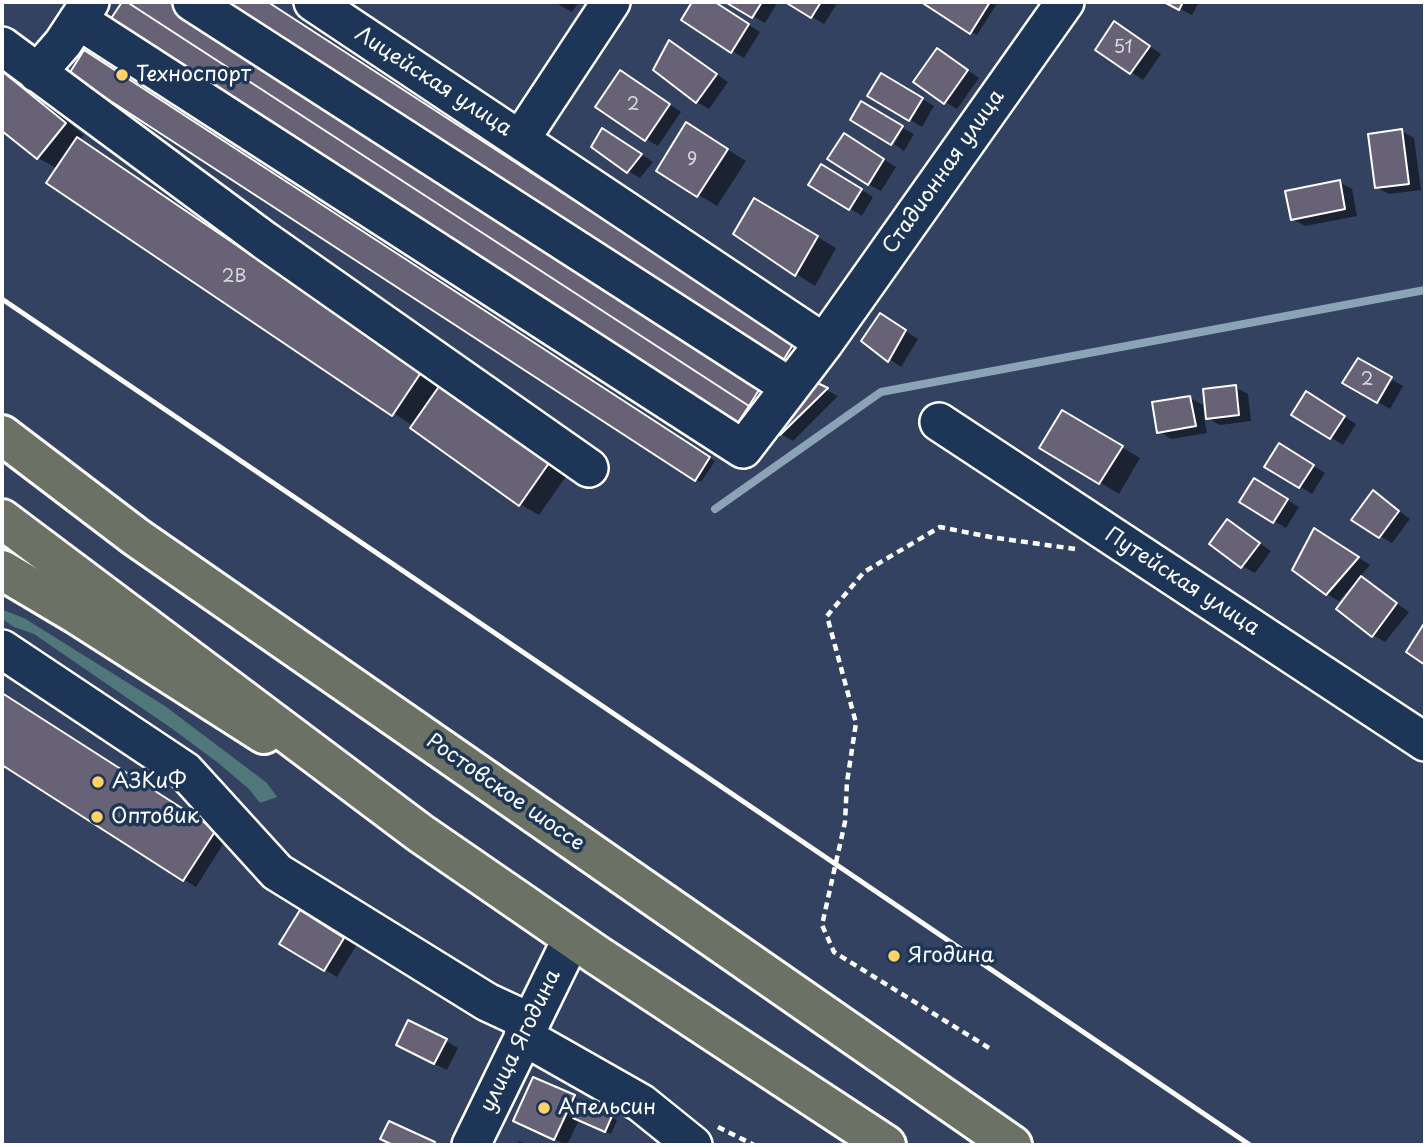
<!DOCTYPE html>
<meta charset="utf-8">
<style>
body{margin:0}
#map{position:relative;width:1427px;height:1147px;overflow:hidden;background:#334260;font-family:"Playpen Sans",sans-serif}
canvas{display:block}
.frame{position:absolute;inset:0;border:4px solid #fff;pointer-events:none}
</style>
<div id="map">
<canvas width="1427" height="1147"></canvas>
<div class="frame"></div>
</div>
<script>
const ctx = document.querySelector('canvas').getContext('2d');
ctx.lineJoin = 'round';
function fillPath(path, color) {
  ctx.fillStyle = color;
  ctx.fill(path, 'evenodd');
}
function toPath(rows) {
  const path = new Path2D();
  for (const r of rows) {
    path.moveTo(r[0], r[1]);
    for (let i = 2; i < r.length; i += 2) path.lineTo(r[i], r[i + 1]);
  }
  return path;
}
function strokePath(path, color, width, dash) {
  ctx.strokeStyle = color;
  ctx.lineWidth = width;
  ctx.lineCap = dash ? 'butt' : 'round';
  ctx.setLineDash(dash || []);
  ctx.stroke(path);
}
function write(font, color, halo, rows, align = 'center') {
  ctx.font = font + ' "Playpen Sans",sans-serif';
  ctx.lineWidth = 7;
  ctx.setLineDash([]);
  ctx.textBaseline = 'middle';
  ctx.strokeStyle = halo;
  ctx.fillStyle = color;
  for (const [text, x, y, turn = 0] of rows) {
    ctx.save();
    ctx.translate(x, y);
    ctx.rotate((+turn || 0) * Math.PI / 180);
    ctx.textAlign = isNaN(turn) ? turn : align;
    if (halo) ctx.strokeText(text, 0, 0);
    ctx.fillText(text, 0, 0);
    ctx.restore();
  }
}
fillPath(toPath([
 [3,610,24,618,165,706,267,783,277,797,260,803,249,789,217,762,171,728,34,634,14,627,4,620]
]), '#50777a');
fillPath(toPath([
 [124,2,177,2,769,387,740,431,110,23],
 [220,2,266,2,798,348,785,369],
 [554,2,579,2,572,12],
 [694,2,713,2,760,32,744,58,683,20],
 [729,2,771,2,776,5,765,23],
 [788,2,838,2,824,24],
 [922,2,998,2,977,35],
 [1167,2,1199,2,1192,15],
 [1127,31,1161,54,1143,80,1098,49],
 [682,50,728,82,709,109,697,102],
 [90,55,715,461,701,482,695,479],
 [949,57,979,78,957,109,945,102],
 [2,69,84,135,79,140,102,154,446,386,459,398,567,475,539,515,520,504,413,426,49,182,58,169,38,158,2,128],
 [882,75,934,106,922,127,869,95],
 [633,79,681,112,658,146,646,139],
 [903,128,914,134,904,151,894,144],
 [1402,131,1414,138,1421,190,1389,194,1376,187],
 [705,135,746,161,717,206,658,170],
 [615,137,653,162,640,178,628,171],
 [857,143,896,167,881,191,868,184],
 [822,166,873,197,862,216,811,184],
 [1339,182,1352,189,1357,216,1305,226,1292,219],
 [755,200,836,248,815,286,735,234],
 [893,323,918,339,901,367,863,340],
 [1358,360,1403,386,1390,409,1345,383],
 [807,380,838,396,793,441,781,434],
 [1235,387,1248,394,1251,421,1220,425,1204,416,1207,433,1171,439,1159,431,1190,398,1203,405,1204,415,1207,415],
 [1319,401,1356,424,1343,445,1293,414],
 [1063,412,1140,458,1119,494,1042,447],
 [1280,446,1325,473,1312,494,1267,466],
 [1254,480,1299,507,1286,528,1241,501],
 [1373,492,1410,519,1392,543,1380,536],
 [1228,521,1271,551,1255,573,1242,566],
 [1327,538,1370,565,1360,577,1409,612,1385,642,1373,635,1354,588,1352,586,1339,601,1327,594],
 [2,694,227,838,196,887,2,763],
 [300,912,356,946,337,977,281,943],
 [446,1041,458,1048,447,1070,410,1052],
 [574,1097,586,1104,585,1106,617,1120,611,1134,579,1120,567,1145,527,1127],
 [519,1141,528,1145,517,1145]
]), '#0007');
strokePath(toPath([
 [715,509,881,392,1425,290]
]), '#8ca3b7', 8);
const building = toPath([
 [122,2,127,2,749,406,733,430,108,23,122,2],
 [127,2,180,2,764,382,749,406,127,2],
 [217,2,268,2,794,343,779,367,217,2],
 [692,2,715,2,749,24,731,53,681,20,692,2],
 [725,2,762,2,752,18,725,2],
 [785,2,821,2,811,18,785,2],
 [921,2,990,2,970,34,921,2],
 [1164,2,1183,2,1179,10,1164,2],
 [1114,21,1150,46,1130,74,1095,50,1114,21],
 [669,40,717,74,696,103,653,70,669,40],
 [937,48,968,70,944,104,913,82,937,48],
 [84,50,710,457,695,481,69,74,84,50],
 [620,70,670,104,645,141,595,107,620,70],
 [2,71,66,123,37,159,2,131,2,71],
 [881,73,923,98,909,121,867,96,881,73],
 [861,101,903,126,891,145,850,120,861,101],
 [686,122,728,149,697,197,656,171,686,122],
 [602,128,642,154,627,173,591,147,602,128],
 [1402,129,1409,184,1375,188,1368,134,1402,129],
 [844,133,884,159,868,185,827,159,844,133],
 [77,137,422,371,392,416,46,183,77,137],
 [821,164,862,189,849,210,808,185,821,164],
 [1340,180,1345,209,1291,220,1285,191,1340,180],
 [754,198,818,236,795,276,733,234,754,198],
 [880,313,906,330,888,362,861,341,880,313],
 [1358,358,1392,377,1377,403,1342,383,1358,358],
 [807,378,828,388,780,435,768,425,807,378],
 [440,385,549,463,519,506,410,428,440,385],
 [1236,385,1239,415,1206,419,1203,389,1236,385],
 [1306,391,1345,416,1330,439,1291,415,1306,391],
 [1190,396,1196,426,1157,433,1152,402,1190,396],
 [1062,410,1123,446,1099,484,1039,448,1062,410],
 [1279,443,1314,465,1299,488,1264,467,1279,443],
 [1254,478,1288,499,1273,523,1239,502,1254,478],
 [1373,490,1399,511,1379,538,1351,520,1373,490],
 [1227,519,1260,543,1241,568,1209,544,1227,519],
 [1314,528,1359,557,1326,595,1292,570,1314,528],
 [1361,576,1397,603,1372,637,1336,609,1361,576],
 [1425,622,1425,665,1406,652,1425,622],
 [2,693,216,830,183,881,2,765,2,693],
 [300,910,344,938,324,971,279,944,300,910],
 [408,1020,447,1039,434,1064,396,1045,408,1020],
 [533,1077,575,1095,554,1140,513,1121,533,1077],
 [580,1102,612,1116,605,1132,573,1118,580,1102],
 [389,1121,435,1142,434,1145,393,1145,380,1139,389,1121]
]);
fillPath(building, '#676275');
strokePath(building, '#fff', 2);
const minor = toPath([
 [192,2,790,387],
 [313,2,520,140,611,2],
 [78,20,743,449,824,343,1065,2],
 [2,46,264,240,589,468],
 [37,73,63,43,90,2],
 [520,140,824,343],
 [939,422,1425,742],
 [2,649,185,771,277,872,487,1002,530,1022],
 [523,1036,641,1103,693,1145],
 [471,1145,572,938]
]);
const major = toPath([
 [2,570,76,614,264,734]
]);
const highway = toPath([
 [2,435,136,537,1012,1145],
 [2,519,420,833,597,955,886,1145]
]);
strokePath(minor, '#fff', 42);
strokePath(major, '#fff', 44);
strokePath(highway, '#fff', 44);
strokePath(toPath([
 [989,1048,834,952,822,925,845,822,847,782,856,723,827,616,864,572,940,527,990,537,1075,549],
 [718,1127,754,1145]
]), '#fff', 4.5, [7, 5]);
strokePath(minor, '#1d3557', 37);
strokePath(major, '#6b7165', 38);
strokePath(highway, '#6b7165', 38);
strokePath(toPath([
 [2,299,1250,1145]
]), '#fff', 5);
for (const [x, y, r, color] of [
 [122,75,7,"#ffd166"],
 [98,782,7,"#ffd166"],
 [97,817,7,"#ffd166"],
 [894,956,7,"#ffd166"],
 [544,1108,7,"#ffd166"]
]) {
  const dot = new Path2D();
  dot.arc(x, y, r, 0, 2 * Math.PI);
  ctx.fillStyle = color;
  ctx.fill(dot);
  strokePath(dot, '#1d3557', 2.5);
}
write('18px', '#d9d8dc', null, [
 ["51",1123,48],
 ["2",633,105],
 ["9",692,160],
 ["2В",234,277],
 ["2",1367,380]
]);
write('21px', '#fff', '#1d3557', [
 ["Техноспорт",136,75],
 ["АЗКиФ",112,782],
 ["Оптовик",111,817],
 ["Ягодина",908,956],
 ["Апельсин",558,1108]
], 'left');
write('21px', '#fff', '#1d3557', [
 ["Лицейская улица",433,82,33],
 ["Стадионная улица",944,172,-55],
 ["Путейская улица",1182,582,33],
 ["Ростовское шоссе",505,793,35],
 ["улица Ягодина",521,1041,-64]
]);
</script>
